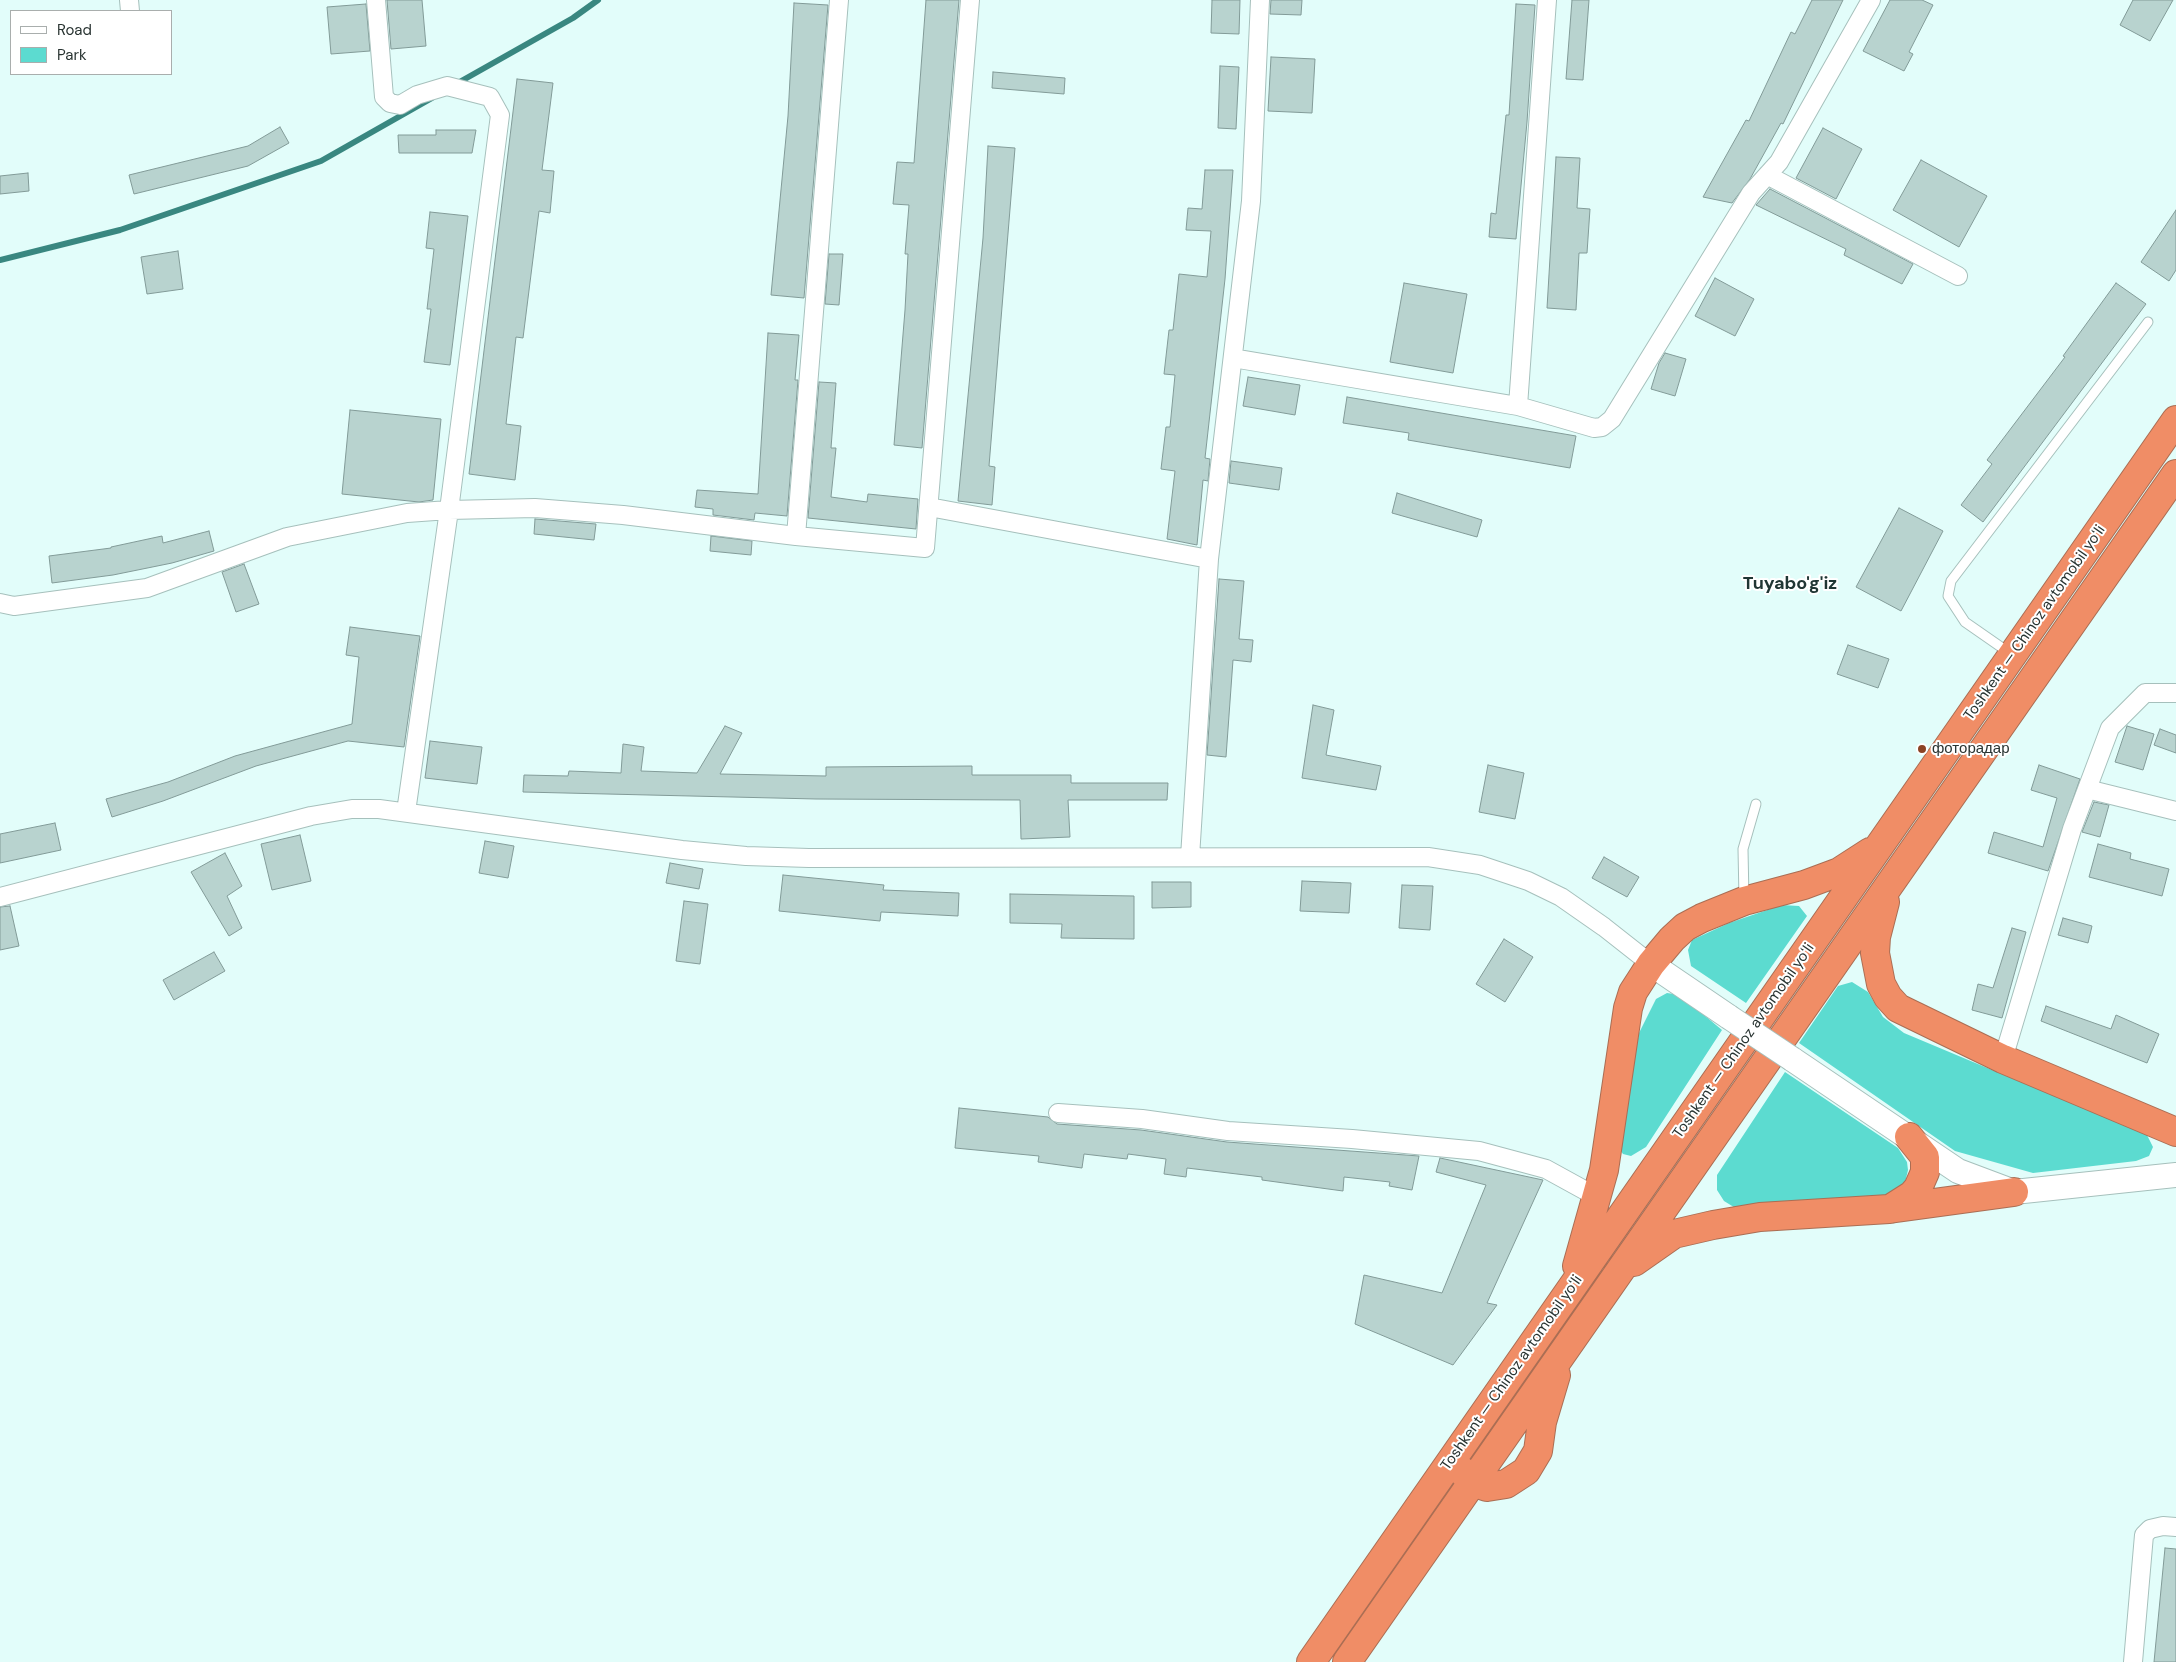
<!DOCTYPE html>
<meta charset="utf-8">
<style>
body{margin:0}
#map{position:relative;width:2176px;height:1662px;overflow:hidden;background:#e2fdfa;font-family:"DM Sans",sans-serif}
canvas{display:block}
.legend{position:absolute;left:10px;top:10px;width:162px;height:65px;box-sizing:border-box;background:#fff;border:1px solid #a9aead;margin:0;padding:6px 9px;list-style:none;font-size:15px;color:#293432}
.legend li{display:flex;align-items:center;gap:10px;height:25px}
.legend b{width:25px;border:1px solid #a9aead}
</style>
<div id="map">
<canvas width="2176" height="1662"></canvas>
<ul class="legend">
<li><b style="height:6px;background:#fff"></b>Road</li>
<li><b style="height:14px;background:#5cdbd0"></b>Park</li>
</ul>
</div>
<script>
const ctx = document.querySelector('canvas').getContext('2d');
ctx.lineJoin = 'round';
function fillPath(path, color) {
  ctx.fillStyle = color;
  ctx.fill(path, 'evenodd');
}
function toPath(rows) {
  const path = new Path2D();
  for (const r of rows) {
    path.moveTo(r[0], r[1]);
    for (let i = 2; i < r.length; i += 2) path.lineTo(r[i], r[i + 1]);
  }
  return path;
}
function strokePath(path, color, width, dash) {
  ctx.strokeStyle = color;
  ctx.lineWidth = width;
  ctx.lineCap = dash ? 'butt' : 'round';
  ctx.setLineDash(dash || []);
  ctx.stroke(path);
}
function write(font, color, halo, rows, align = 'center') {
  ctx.font = font + ' "DM Sans",sans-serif';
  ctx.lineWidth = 4;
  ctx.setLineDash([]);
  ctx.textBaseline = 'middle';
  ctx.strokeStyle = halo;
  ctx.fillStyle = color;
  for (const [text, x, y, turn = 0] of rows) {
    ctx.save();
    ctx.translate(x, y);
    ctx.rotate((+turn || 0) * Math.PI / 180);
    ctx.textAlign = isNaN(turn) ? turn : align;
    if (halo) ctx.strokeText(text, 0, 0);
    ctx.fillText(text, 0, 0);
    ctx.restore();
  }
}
fillPath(toPath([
 [1782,905,1799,906,1807,916,1746,1003,1691,966,1688,950,1692,940,1729,923],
 [1852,982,1868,992,1883,1017,1904,1033,2147,1135,2153,1147,2149,1156,2136,1161,2033,1173,1955,1151,1799,1043,1838,986],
 [1667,993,1680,995,1722,1030,1646,1147,1631,1156,1623,1154,1619,1148,1639,1033,1656,999],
 [1785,1072,1898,1148,1907,1162,1908,1170,1904,1187,1893,1197,1737,1209,1724,1201,1717,1190,1717,1175]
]), '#5cdbd0');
strokePath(toPath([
 [456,84,573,18,598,0],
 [0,260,120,230,321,161,432,98]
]), '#398780', 6);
const building = toPath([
 [387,0,422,0,426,46,391,49,387,0],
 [926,0,959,0,922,448,894,445,905,310,908,254,905,254,909,205,893,204,897,162,914,163,926,0],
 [1212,0,1240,0,1239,34,1211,33,1212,0],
 [1271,0,1302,0,1301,15,1270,14,1271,0],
 [1572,0,1589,0,1583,80,1566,79,1572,0],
 [1812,0,1843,0,1783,124,1781,123,1750,179,1732,203,1703,197,1746,120,1749,121,1791,32,1795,34,1812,0],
 [1890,0,1922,0,1933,5,1909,52,1913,54,1904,71,1863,51,1890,0],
 [2133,0,2173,0,2150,41,2120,25,2133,0],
 [794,3,828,5,804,298,771,295,788,116,794,3],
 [366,4,370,51,331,54,327,7,366,4],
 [1516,4,1535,5,1527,122,1516,239,1489,237,1491,213,1496,214,1506,115,1509,115,1516,4],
 [1271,57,1315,59,1312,113,1268,111,1271,57],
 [1220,66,1239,67,1236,129,1218,128,1220,66],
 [993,72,1065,78,1064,94,992,88,993,72],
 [517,79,553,83,542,170,554,171,550,213,539,211,523,338,516,337,506,424,521,426,515,480,469,474,517,79],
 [280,127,289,143,248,166,134,194,129,175,248,146,280,127],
 [1823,128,1862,149,1836,199,1796,178,1823,128],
 [436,130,476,130,472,153,399,153,398,135,436,135,436,130],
 [988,146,1015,148,989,466,995,467,992,505,958,501,983,238,988,146],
 [1556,157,1580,158,1577,208,1590,209,1587,253,1579,253,1576,310,1547,308,1556,157],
 [1921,160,1987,196,1959,247,1893,210,1921,160],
 [1205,170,1233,170,1225,279,1205,458,1210,459,1208,481,1203,480,1197,545,1167,539,1175,471,1161,469,1166,427,1170,427,1175,375,1164,374,1169,330,1173,330,1179,274,1207,277,1211,231,1186,230,1188,208,1202,209,1205,170],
 [28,173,29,191,0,194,0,176,28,173],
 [1770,189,1913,264,1902,284,1844,255,1846,249,1756,205,1770,189],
 [2176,210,2176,270,2169,281,2141,262,2176,210],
 [430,212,468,216,450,365,424,362,431,309,427,309,434,249,426,248,430,212],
 [178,251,183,289,147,294,141,257,178,251],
 [829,254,843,254,839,305,825,304,829,254],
 [1715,278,1754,299,1735,336,1695,316,1715,278],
 [1404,283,1467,294,1453,373,1390,362,1404,283],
 [2116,283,2146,304,1983,522,1961,505,1992,464,1987,460,2065,357,2063,356,2116,283],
 [768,333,799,335,795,380,798,380,787,516,755,513,754,520,713,515,713,509,695,507,697,490,758,494,768,333],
 [1665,353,1686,359,1675,396,1651,389,1659,363,1665,353],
 [1248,377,1300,385,1295,415,1243,406,1248,377],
 [819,382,836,383,831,448,836,448,831,497,867,502,868,494,918,499,916,529,808,518,819,382],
 [1347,397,1576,436,1570,468,1408,440,1409,433,1343,423,1347,397],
 [350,410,441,419,433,500,419,502,342,494,350,410],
 [1231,461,1282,468,1279,490,1229,483,1231,461],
 [1397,493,1482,520,1477,537,1392,513,1397,493],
 [1899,508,1943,531,1901,611,1856,587,1899,508],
 [535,519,596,524,594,540,534,534,535,519],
 [209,531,214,551,172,563,113,575,52,583,49,556,111,548,111,547,162,536,163,543,209,531],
 [711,536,752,541,751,555,710,551,711,536],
 [244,564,259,604,236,612,222,572,244,564],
 [1219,579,1244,581,1239,639,1253,640,1251,662,1233,660,1226,757,1207,755,1219,579],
 [350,627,420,636,404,747,348,741,256,766,163,801,112,817,106,799,168,782,235,756,352,724,359,657,346,655,350,627],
 [1848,645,1889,659,1878,688,1837,674,1848,645],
 [1313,705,1334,710,1326,755,1381,766,1376,790,1302,778,1313,705],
 [725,726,742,733,720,774,826,776,826,767,972,766,972,775,1071,775,1071,783,1168,783,1167,800,1068,800,1070,837,1021,839,1020,800,816,799,523,792,524,775,568,776,569,771,621,773,623,744,644,747,641,771,697,773,725,726],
 [2127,726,2154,734,2143,770,2115,762,2127,726],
 [2160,729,2176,735,2176,753,2154,745,2160,729],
 [430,741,482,747,477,784,425,778,430,741],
 [1488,765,1524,773,1515,819,1479,812,1488,765],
 [2039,765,2080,779,2048,871,1988,853,1994,832,2043,847,2057,798,2031,790,2039,765],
 [2094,802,2109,805,2100,837,2082,832,2094,802],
 [55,823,61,850,0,863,0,834,55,823],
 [300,835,311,881,272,890,261,844,300,835],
 [485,841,514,846,508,878,479,873,485,841],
 [2098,844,2131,853,2130,859,2169,869,2162,896,2089,877,2098,844],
 [225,853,242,886,227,896,242,928,229,936,191,872,225,853],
 [1604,857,1639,877,1627,897,1592,878,1604,857],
 [670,863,703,869,699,889,666,883,670,863],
 [783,875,884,885,883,890,959,893,958,916,881,912,880,921,779,911,783,875],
 [1302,881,1351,883,1349,913,1300,911,1302,881],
 [1152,882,1191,882,1191,907,1152,908,1152,882],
 [1402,885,1433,886,1430,930,1399,928,1402,885],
 [1010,894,1134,896,1134,939,1061,938,1062,924,1010,923,1010,894],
 [684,901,708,904,700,964,676,961,684,901],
 [10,906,19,946,0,950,0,907,10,906],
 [2063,918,2092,926,2088,943,2058,935,2063,918],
 [2012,928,2026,932,2002,1018,1972,1010,1978,984,1993,988,2012,928],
 [1504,939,1533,957,1505,1002,1476,984,1504,939],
 [214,952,225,971,174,1000,163,980,214,952],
 [2046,1006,2111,1029,2116,1015,2159,1034,2147,1063,2041,1021,2046,1006],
 [959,1108,1048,1117,1057,1124,1141,1130,1227,1142,1419,1156,1412,1190,1389,1186,1390,1182,1344,1177,1343,1191,1262,1180,1262,1177,1187,1168,1186,1177,1164,1174,1166,1159,1128,1154,1127,1159,1084,1154,1082,1168,1038,1162,1039,1156,955,1148,959,1108],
 [1440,1158,1543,1180,1487,1303,1497,1305,1453,1365,1355,1324,1364,1275,1442,1293,1486,1185,1436,1172,1440,1158],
 [2165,1548,2176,1549,2176,1662,2154,1662,2165,1548]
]);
fillPath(building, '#b8d3cf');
strokePath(building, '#829b98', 1);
const lane = toPath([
 [2011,654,1965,622,1948,596,1951,581,2148,322],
 [1744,899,1743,849,1756,804]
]);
const street = toPath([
 [129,0,130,11],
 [376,0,384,97,390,103,400,105,417,95,447,86,490,97,500,115,449,510,406,812],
 [1767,175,1958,276],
 [1233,358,1518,406,1547,0],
 [1518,406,1594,428,1602,427,1612,419,1751,193,1779,162,1871,0],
 [929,507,1209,559],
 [796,536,839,0],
 [0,603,14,606,147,588,287,537,407,513,449,510,535,508,623,515,796,536,925,548,970,0],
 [2087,789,2176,811],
 [1190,857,1209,559,1251,201,1260,0],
 [0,897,311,816,352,809,379,809,682,850,746,856,809,858,1428,857,1480,865,1528,881,1561,897,1604,927,1651,964],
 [2003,1059,2072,829,2110,728,2145,693,2176,693],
 [1058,1113,1142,1119,1228,1131,1352,1139,1479,1151,1546,1169,1597,1197],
 [2133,1662,2144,1535,2150,1529,2163,1526,2176,1527]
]);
const secondary = toPath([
 [1651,964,1729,1017],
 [1792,1059,1958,1171,2014,1192,2176,1175]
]);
const highway = toPath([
 [1885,902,1876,937,1875,953,1881,984,1888,997,1898,1008,2003,1059,2176,1132],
 [1890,1209,1912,1195,1918,1188,1925,1172,1925,1157,1909,1137],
 [1634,1262,1674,1234,1713,1225,1760,1217,1889,1209,2014,1192],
 [1577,1266,1604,1170,1628,1008,1633,992,1651,964,1672,939,1685,927,1702,918,1744,901,1804,885,1839,872,1870,852],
 [1461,1470,1472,1482,1487,1487,1506,1484,1526,1471,1538,1451,1542,1422,1556,1375],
 [1311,1662,2176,420],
 [1347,1662,2176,474]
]);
strokePath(lane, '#a6c0bc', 11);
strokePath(street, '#a6c0bc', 20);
strokePath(secondary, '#a6c0bc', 26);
strokePath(highway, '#aa6e54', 30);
strokePath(lane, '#fff', 9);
strokePath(street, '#fff', 18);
strokePath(secondary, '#fff', 24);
strokePath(highway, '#f08d66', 28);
const secondaryBridge = toPath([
 [1729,1017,1792,1059]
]);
strokePath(secondaryBridge, '#a6c0bc', 26, []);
strokePath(secondaryBridge, '#fff', 24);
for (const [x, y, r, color] of [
 [1922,749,5,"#8b4324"]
]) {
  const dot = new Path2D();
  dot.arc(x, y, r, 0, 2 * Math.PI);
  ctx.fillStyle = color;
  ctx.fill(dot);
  strokePath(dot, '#fff', 2);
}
write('15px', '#293432', '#fff', [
 ["Toshkent — Chinoz avtomobil yoʻli",2035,623,-55],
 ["Toshkent — Chinoz avtomobil yoʻli",1744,1041,-55],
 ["Toshkent — Chinoz avtomobil yoʻli",1512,1373,-55]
]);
write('15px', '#293432', '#fff', [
 ["фоторадар",1932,749]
], 'left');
write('bold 18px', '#203634', '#fff', [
 ["Tuyabo'g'iz",1790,584]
]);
</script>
